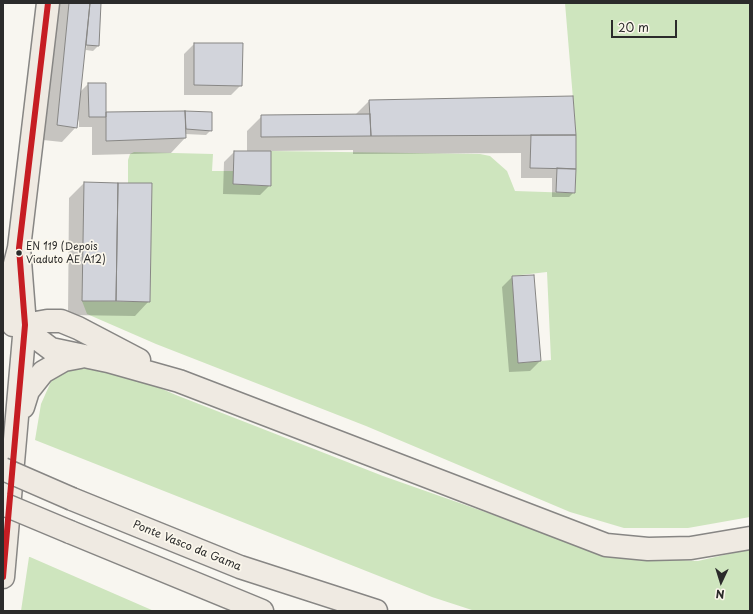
<!DOCTYPE html>
<style>
body{margin:0}
#map{position:relative;width:753px;height:614px;overflow:hidden;background:#f8f6f0;font-family:"Playpen Sans",sans-serif}
canvas{display:block}
.frame{position:absolute;inset:0;border:4px solid #2b2b2b;pointer-events:none}
.north{position:absolute;left:701px;top:562px;width:40px;height:40px;-webkit-text-stroke:3px #fbf7ec;paint-order:stroke;rotate:184deg;font-size:11px;font-weight:700;line-height:16px;text-align:center;color:#2b2b2b}
.north::after{content:'';display:block;margin:auto;width:14px;height:18px;background:#2b2b2b;clip-path:polygon(50% 0,100% 100%,50% 72%,0 100%)}
.scale{position:absolute;left:611px;top:20px;width:66px;height:18px;box-sizing:border-box;border:2px solid #2b2b2b;border-top:0;padding-left:5px;font-size:12px;line-height:14px;white-space:nowrap;color:#2b2b2b;-webkit-text-stroke:3px #fbf7ec;paint-order:stroke}
</style>
<div id="map">
<canvas width="753" height="614"></canvas>
<div class="frame"></div>
<div class="north">N</div>
<div class="scale">20 m</div>
</div>
<script>
const ctx = document.querySelector('canvas').getContext('2d');
ctx.lineJoin = 'round';
function fillPath(path, color) {
  ctx.fillStyle = color;
  ctx.fill(path, 'evenodd');
}
function toPath(rows) {
  const path = new Path2D();
  for (const r of rows) {
    path.moveTo(r[0], r[1]);
    for (let i = 2; i < r.length; i += 2) path.lineTo(r[i], r[i + 1]);
  }
  return path;
}
function strokePath(path, color, width, dash) {
  ctx.strokeStyle = color;
  ctx.lineWidth = width;
  ctx.lineCap = dash ? 'butt' : 'round';
  ctx.setLineDash(dash || []);
  ctx.stroke(path);
}
function write(font, color, halo, rows, align = 'center') {
  ctx.font = font + ' "Playpen Sans",sans-serif';
  ctx.lineWidth = 3.5;
  ctx.setLineDash([]);
  ctx.textBaseline = 'middle';
  ctx.strokeStyle = halo;
  ctx.fillStyle = color;
  for (const [text, x, y, turn = 0] of rows) {
    ctx.save();
    ctx.translate(x, y);
    ctx.rotate((+turn || 0) * Math.PI / 180);
    ctx.textAlign = isNaN(turn) ? turn : align;
    if (halo) ctx.strokeText(text, 0, 0);
    ctx.fillText(text, 0, 0);
    ctx.restore();
  }
}
fillPath(toPath([
 [565,3,750,3,750,517,688,528,624,528,570,512,366,426,156,344,87,314,82,301,150,302,152,184,128,183,128,160,130,154,134,152,213,154,212,171,233,171,233,184,270,186,271,151,480,154,490,156,507,171,515,191,575,193,576,135],
 [547,272,551,360,519,363,512,276],
 [94,367,123,372,176,395,383,476,610,556,698,561,750,549,750,611,475,611,432,597,35,440,41,404,53,377,73,368],
 [29,557,30,557,154,611,21,611]
]), '#cee5be');
fillPath(toPath([
 [56,3,233,3,100,4,98,46,93,51,86,50,91,6,89,6,80,92,88,84,105,115,107,113,185,112,211,130,206,135,185,134,185,138,171,153,92,155,92,127,79,127,79,119,76,127,62,142,43,140],
 [194,44,241,85,231,95,184,95,184,54],
 [572,97,574,192,569,197,552,197,552,178,521,178,521,153,353,154,353,150,270,151,270,185,260,195,223,194,224,162,234,152,247,152,247,131,262,116,355,115,369,101],
 [84,183,149,301,135,316,68,315,69,198],
 [512,277,540,361,530,371,509,372,502,287]
]), '#0003');
const building = toPath([
 [69,3,90,3,77,128,57,125,69,3],
 [90,3,101,3,99,46,86,45,90,3],
 [194,43,243,43,242,86,194,85,194,43],
 [88,83,106,83,106,117,89,117,88,83],
 [573,96,576,135,371,136,369,100,573,96],
 [185,111,186,138,106,141,106,112,185,111],
 [185,111,212,112,212,131,186,129,185,111],
 [370,114,371,136,261,137,261,115,370,114],
 [531,135,576,135,576,169,530,168,531,135],
 [234,151,271,151,271,186,233,184,234,151],
 [557,168,576,169,575,193,556,192,557,168],
 [84,182,118,183,116,301,82,301,84,182],
 [118,183,152,183,150,302,116,301,118,183],
 [534,275,541,361,518,363,512,276,534,275]
]);
fillPath(building, '#d2d4db');
strokePath(building, '#878684', 1);
const major = toPath([
 [3,311,19,248,48,3],
 [13,325,25,325,47,321,61,321,78,328,139,360],
 [25,325,39,340,51,349,108,361,179,381,606,545,648,549,691,548,750,538],
 [23,407,28,391,43,372,64,360,80,357],
 [3,577,25,325,19,248]
]);
const highway = toPath([
 [72,499,240,567,376,611],
 [70,532,262,611]
]);
strokePath(major, '#878684', 25);
strokePath(highway, '#878684', 25);
strokePath(major, '#efeae2', 22);
strokePath(highway, '#efeae2', 22);
const highwayBridge = toPath([
 [3,469,72,499],
 [3,504,70,532]
]);
strokePath(highwayBridge, '#878684', 25, []);
strokePath(highwayBridge, '#efeae2', 22);
strokePath(toPath([
 [3,577,25,325,19,248,48,3]
]), '#c61d23', 6);
for (const [x, y, r, color] of [
 [19,253,3.5,"#2b2b2b"]
]) {
  const dot = new Path2D();
  dot.arc(x, y, r, 0, 2 * Math.PI);
  ctx.fillStyle = color;
  ctx.fill(dot);
  strokePath(dot, '#fbf7ec', 1.5);
}
write('10px', '#2b2b2b', '#fbf7ec', [
 ["EN 119 (Depois",26,247],
 ["Viaduto AE A12)",26,260]
], 'left');
write('11px', '#2b2b2b', '#fbf7ec', [
 ["Ponte Vasco da Gama",187,546,22]
]);
</script>
